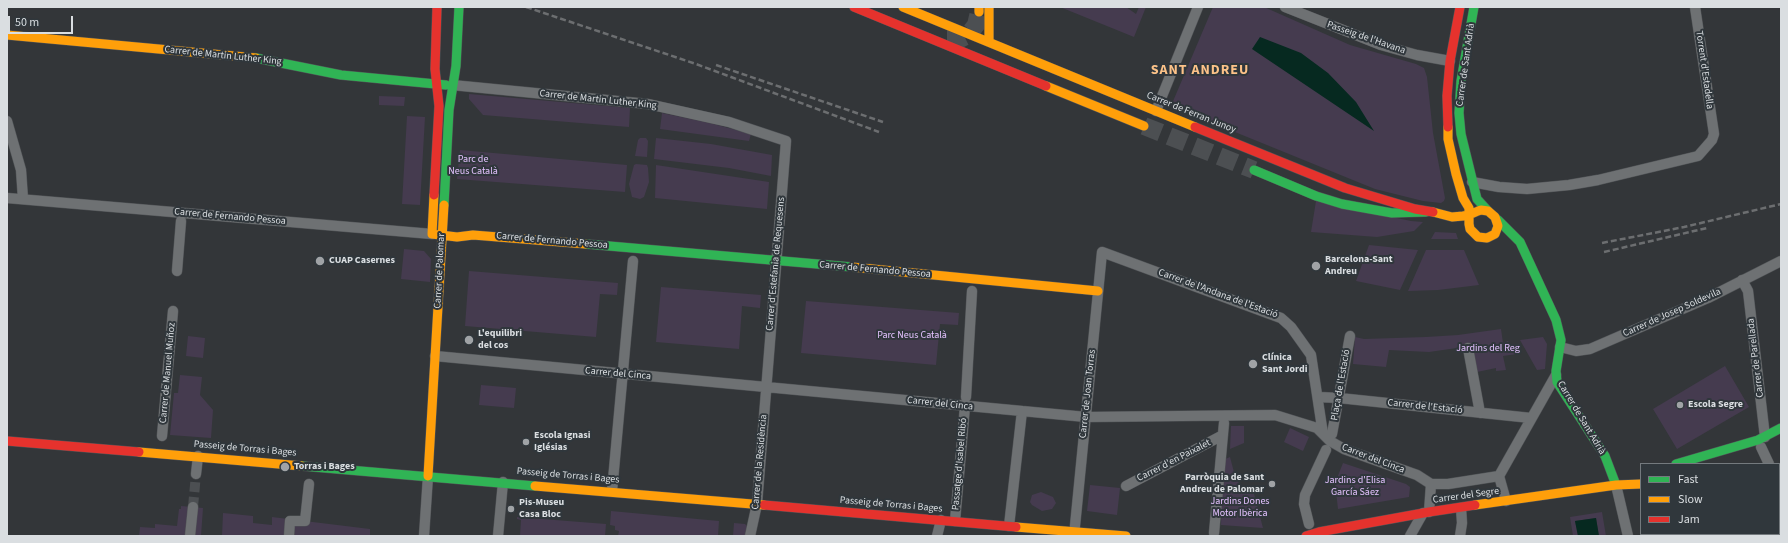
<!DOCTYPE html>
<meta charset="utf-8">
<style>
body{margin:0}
#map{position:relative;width:1788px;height:543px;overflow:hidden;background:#333639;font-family:"Source Sans 3",sans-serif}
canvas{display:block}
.frame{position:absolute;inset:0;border:8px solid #dadee1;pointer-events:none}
.legend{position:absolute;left:1640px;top:463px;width:140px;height:72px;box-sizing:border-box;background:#30373c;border:1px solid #747a7e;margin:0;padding:5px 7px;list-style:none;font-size:12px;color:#dadee1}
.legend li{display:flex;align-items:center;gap:8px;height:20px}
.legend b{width:20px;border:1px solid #747a7e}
.scale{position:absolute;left:8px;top:16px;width:65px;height:18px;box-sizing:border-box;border:2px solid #dadee1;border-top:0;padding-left:5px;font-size:12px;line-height:14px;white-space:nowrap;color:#dadee1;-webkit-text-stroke:3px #30373c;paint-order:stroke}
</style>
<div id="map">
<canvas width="1788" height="543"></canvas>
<div class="frame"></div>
<ul class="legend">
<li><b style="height:5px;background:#30b455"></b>Fast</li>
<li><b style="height:5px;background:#ff9f0a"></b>Slow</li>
<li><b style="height:5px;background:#e5322d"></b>Jam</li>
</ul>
<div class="scale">50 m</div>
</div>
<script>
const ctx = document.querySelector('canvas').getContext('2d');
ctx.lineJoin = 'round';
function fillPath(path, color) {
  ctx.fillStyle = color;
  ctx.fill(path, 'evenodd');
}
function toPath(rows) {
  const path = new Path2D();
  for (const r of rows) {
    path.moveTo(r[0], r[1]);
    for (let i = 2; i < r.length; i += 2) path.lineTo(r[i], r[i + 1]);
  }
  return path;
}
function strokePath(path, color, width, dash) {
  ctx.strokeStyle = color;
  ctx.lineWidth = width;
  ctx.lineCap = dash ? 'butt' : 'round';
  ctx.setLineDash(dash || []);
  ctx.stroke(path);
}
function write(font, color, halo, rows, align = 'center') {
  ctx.font = font + ' "Source Sans 3",sans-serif';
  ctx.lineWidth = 4;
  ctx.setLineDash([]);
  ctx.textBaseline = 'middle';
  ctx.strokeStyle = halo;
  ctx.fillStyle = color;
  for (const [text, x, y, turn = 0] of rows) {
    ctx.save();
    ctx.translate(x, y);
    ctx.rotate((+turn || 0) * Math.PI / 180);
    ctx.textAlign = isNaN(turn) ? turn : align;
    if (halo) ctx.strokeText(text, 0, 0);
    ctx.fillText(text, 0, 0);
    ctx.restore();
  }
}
fillPath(toPath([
 [1060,7,1117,8,1126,7,1136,14,1139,7,1146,7,1134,37],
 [1213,7,1264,7,1350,45,1416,64,1424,68,1427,77,1433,133,1445,198,1444,201,1441,203,1423,201,1375,189,1171,106],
 [469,94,630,108,629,127,483,115,469,99],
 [379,96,405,97,404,106,379,105],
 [662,113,710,123,751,134,749,141,660,129],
 [407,116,425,117,420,205,402,204],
 [640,138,646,138,648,141,647,157,635,156,638,140],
 [656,138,711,144,772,155,771,176,729,168,654,159],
 [460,150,627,165,625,192,457,179],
 [636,164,647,165,648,168,649,182,644,197,640,199,632,197,629,184,634,165],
 [656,165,769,182,767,209,655,198],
 [1316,201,1411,221,1423,222,1414,231,1377,237,1311,232],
 [1435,232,1456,233,1458,239,1431,239],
 [1369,245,1418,250,1400,290,1356,281],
 [404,249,424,251,431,259,430,282,401,279],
 [1426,250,1464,250,1479,285,1438,290,1408,291],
 [469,271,618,283,617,295,600,294,596,337,465,326],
 [661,287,761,295,760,308,742,306,739,349,656,342],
 [806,301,959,313,958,325,940,324,936,365,801,353],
 [1501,329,1503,343,1508,341,1517,354,1503,356,1506,370,1496,371,1496,368,1477,372,1471,346,1429,352,1389,350,1386,367,1353,364,1355,337,1364,339,1426,337,1458,335],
 [188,336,205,338,203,358,186,356],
 [1543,337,1547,344,1545,369,1537,370,1520,340],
 [1725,366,1749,407,1677,449,1653,409],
 [180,375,202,377,200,395,213,410,211,438,170,435,174,393,178,393],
 [481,385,516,388,514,408,479,405],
 [1231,426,1244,426,1244,443,1230,449],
 [1290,428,1309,437,1303,451,1284,442],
 [1230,457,1235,476,1238,476,1239,490,1253,490,1263,528,1221,525,1223,460],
 [1343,463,1406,484,1410,487,1409,497,1338,509,1335,483],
 [1090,485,1120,488,1117,515,1087,511],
 [1041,492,1053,497,1056,503,1052,509,1042,511,1032,505,1030,502,1032,495],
 [181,506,203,508,201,536,139,536,140,527,155,528,155,524,177,526,179,509,181,509],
 [611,511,719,521,718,536,618,536,619,531,615,530,615,526,610,525],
 [1602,512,1606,536,1599,536,1596,518,1575,521,1578,536,1573,536,1570,517],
 [223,513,253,516,253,523,272,525,272,517,370,529,370,536,222,536],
 [517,517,606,524,605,536,520,536,521,520,517,519],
 [734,523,745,524,748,527,746,536,733,536]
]), '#453b4f');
fillPath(toPath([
 [1260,37,1301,53,1328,73,1356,102,1374,131,1252,49],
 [1596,518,1599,536,1578,536,1575,521]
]), '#062920');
strokePath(toPath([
 [193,507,196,474]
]), '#4c4f52', 10, [10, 5]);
strokePath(toPath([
 [947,39,960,39,968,35,976,25,979,12],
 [1144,126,1254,170]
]), '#4c4f52', 18, [18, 9]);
const street = toPath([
 [1285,7,1381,45,1417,55,1450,61],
 [452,85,648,104,729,122,786,141,757,504,750,536],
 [1156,111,1198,7],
 [7,121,21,170,23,199],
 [1472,182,1499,187,1527,189,1569,185,1598,180,1698,156,1712,140,1714,134,1695,7],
 [7,198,432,234],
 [177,271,181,221],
 [1742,280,1748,291,1765,437],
 [1560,347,1576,351,1590,349,1708,298,1781,261],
 [1468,348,1480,413],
 [435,356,1086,417,1275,415,1317,428,1330,441,1344,449,1417,475,1431,484],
 [966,397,972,291],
 [1319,397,1339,398,1531,418],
 [1332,434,1350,336],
 [162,436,173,311],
 [1761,447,1769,464],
 [196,474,198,456],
 [1499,476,1556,375],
 [1499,476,1506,501],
 [1431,484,1448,484,1499,476],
 [1616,485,1628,536],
 [1126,486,1223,435],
 [1779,489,1781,488],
 [612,491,633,261],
 [1779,496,1781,503],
 [1429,512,1431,484],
 [955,521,965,406],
 [1309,524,1304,504,1305,495,1326,450],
 [1009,526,1022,411],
 [1214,533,1224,423],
 [190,536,193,507],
 [289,536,290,521,305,521,309,484],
 [424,536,428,476],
 [498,536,503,482],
 [937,536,941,520],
 [1074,536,1102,252,1281,318,1291,327,1311,355,1323,434],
 [1410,536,1423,513],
 [1460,536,1462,523,1461,508]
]);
const fast = toPath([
 [1474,7,1461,81,1459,113,1461,134,1477,199,1488,211],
 [256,58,341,75,446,85],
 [1254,170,1316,196,1342,204,1392,213,1426,212],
 [444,205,449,110,456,66,459,7],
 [1498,220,1520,242,1556,320,1561,340,1556,371,1557,382,1605,456,1616,485],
 [586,244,852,267],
 [1676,464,1758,440,1781,428],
 [302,466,535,486]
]);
const slow = toPath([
 [903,7,1195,127],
 [979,7,979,12],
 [989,7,989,42],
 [7,35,256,58],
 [1046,86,1144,126],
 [434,195,432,234,457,237,473,235,586,244],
 [1433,212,1452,217,1463,216,1469,215,1478,211,1481,210,1488,211,1495,217,1498,226,1495,234,1487,238,1478,237,1470,229,1469,224,1469,208,1463,198,1456,174,1448,139,1448,127],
 [852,267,1098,291],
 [139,452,302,466],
 [428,476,444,205],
 [535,486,764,505],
 [1475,505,1616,485,1641,484],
 [1016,527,1126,536]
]);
const jam = toPath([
 [854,7,1046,86],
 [1195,127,1345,188,1415,209,1433,212],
 [1448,127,1447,96,1450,61,1460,7],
 [434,195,439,106,435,69,437,7],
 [7,441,139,452],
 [764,505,1016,527],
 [1306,536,1319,532,1429,512,1475,505]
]);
strokePath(street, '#515457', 11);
strokePath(fast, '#515457', 10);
strokePath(slow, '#515457', 10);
strokePath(jam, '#515457', 10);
strokePath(street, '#6e7173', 10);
strokePath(fast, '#30b455', 9);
strokePath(slow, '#ff9f0a', 9);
strokePath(jam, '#e5322d', 9);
strokePath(toPath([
 [526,7,696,64,879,132],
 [716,65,883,122],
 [1602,243,1684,227,1781,204],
 [1604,252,1707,228]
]), '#6c6e70', 2.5, [6, 3]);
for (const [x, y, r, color] of [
 [320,261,5,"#a0a3a6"],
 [1316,266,5,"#a0a3a6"],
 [469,340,5,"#a0a3a6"],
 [1253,364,5,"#a0a3a6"],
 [1680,405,4,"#a0a3a6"],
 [526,442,4,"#a0a3a6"],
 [285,467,5,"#a0a3a6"],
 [1272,484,4,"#a0a3a6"],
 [511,509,4,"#a0a3a6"]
]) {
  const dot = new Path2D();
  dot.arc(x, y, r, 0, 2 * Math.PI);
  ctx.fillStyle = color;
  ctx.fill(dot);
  strokePath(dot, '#30373c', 1.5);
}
write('10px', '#dadee1', '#30373c', [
 ["Passeig de l'Havana",1366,38,19],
 ["Carrer de Martin Luther King",223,56,6],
 ["Carrer de Sant Adrià",1466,65,-82],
 ["Torrent d'Estadella",1704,70,82],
 ["Carrer de Martin Luther King",598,100,6],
 ["Carrer de Ferran Junoy",1191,113,22],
 ["Carrer de Fernando Pessoa",230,217,5],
 ["Carrer de Fernando Pessoa",552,241,5],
 ["Carrer d'Estefania de Requesens",776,264,-85],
 ["Carrer de Fernando Pessoa",875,270,5],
 ["Carrer de Palomar",440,271,-87],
 ["Carrer de l'Andana de l'Estació",1218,294,20],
 ["Carrer de Josep Soldevila",1672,313,-24],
 ["Carrer de Parellada",1756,358,-97],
 ["Carrer de Manuel Muñoz",168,373,-85],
 ["Carrer del Cinca",618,374,5],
 ["Plaça de l'Estació",1341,385,-80],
 ["Carrer de Joan Torras",1088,394,-84],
 ["Carrer del Cinca",940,404,6],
 ["Carrer de l'Estació",1425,407,6],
 ["Carrer de Sant Adrià",1581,418,59],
 ["Passeig de Torras i Bages",245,449,5],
 ["Carrer del Cinca",1373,459,21],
 ["Carrer d'en Paixalet",1174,461,-27],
 ["Carrer de la Residència",760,462,-85],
 ["Passatge d'Isabel Ribó",960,464,-85],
 ["Passeig de Torras i Bages",568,476,5],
 ["Carrer del Segre",1466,496,-8],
 ["Passeig de Torras i Bages",891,505,5]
]);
write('10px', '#e4c2ff', '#30373c', [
 ["Parc de",473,160],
 ["Neus Català",473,172],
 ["Parc Neus Català",912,336],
 ["Jardins del Reg",1488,349],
 ["Jardins d'Elisa",1355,481],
 ["García Sáez",1355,493],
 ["Jardins Dones",1240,502],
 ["Motor Ibèrica",1240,514]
]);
write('bold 10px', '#dadee1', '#30373c', [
 ["Barcelona-Sant",1325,260],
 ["Andreu",1325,272],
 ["CUAP Casernes",329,261],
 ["L'equilibri",478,334],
 ["del cos",478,346],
 ["Clínica",1262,358],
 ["Sant Jordi",1262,370],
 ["Escola Segre",1688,405],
 ["Escola Ignasi",534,436],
 ["Iglésias",534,448],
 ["Torras i Bages",294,467],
 ["Parròquia de Sant",1264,478,"right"],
 ["Andreu de Palomar",1264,490,"right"],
 ["Pis-Museu",519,503],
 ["Casa Bloc",519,515]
], 'left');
ctx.letterSpacing = '1px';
write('bold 14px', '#fcc288', '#30373c', [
 ["SANT ANDREU",1200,71]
]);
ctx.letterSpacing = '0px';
</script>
